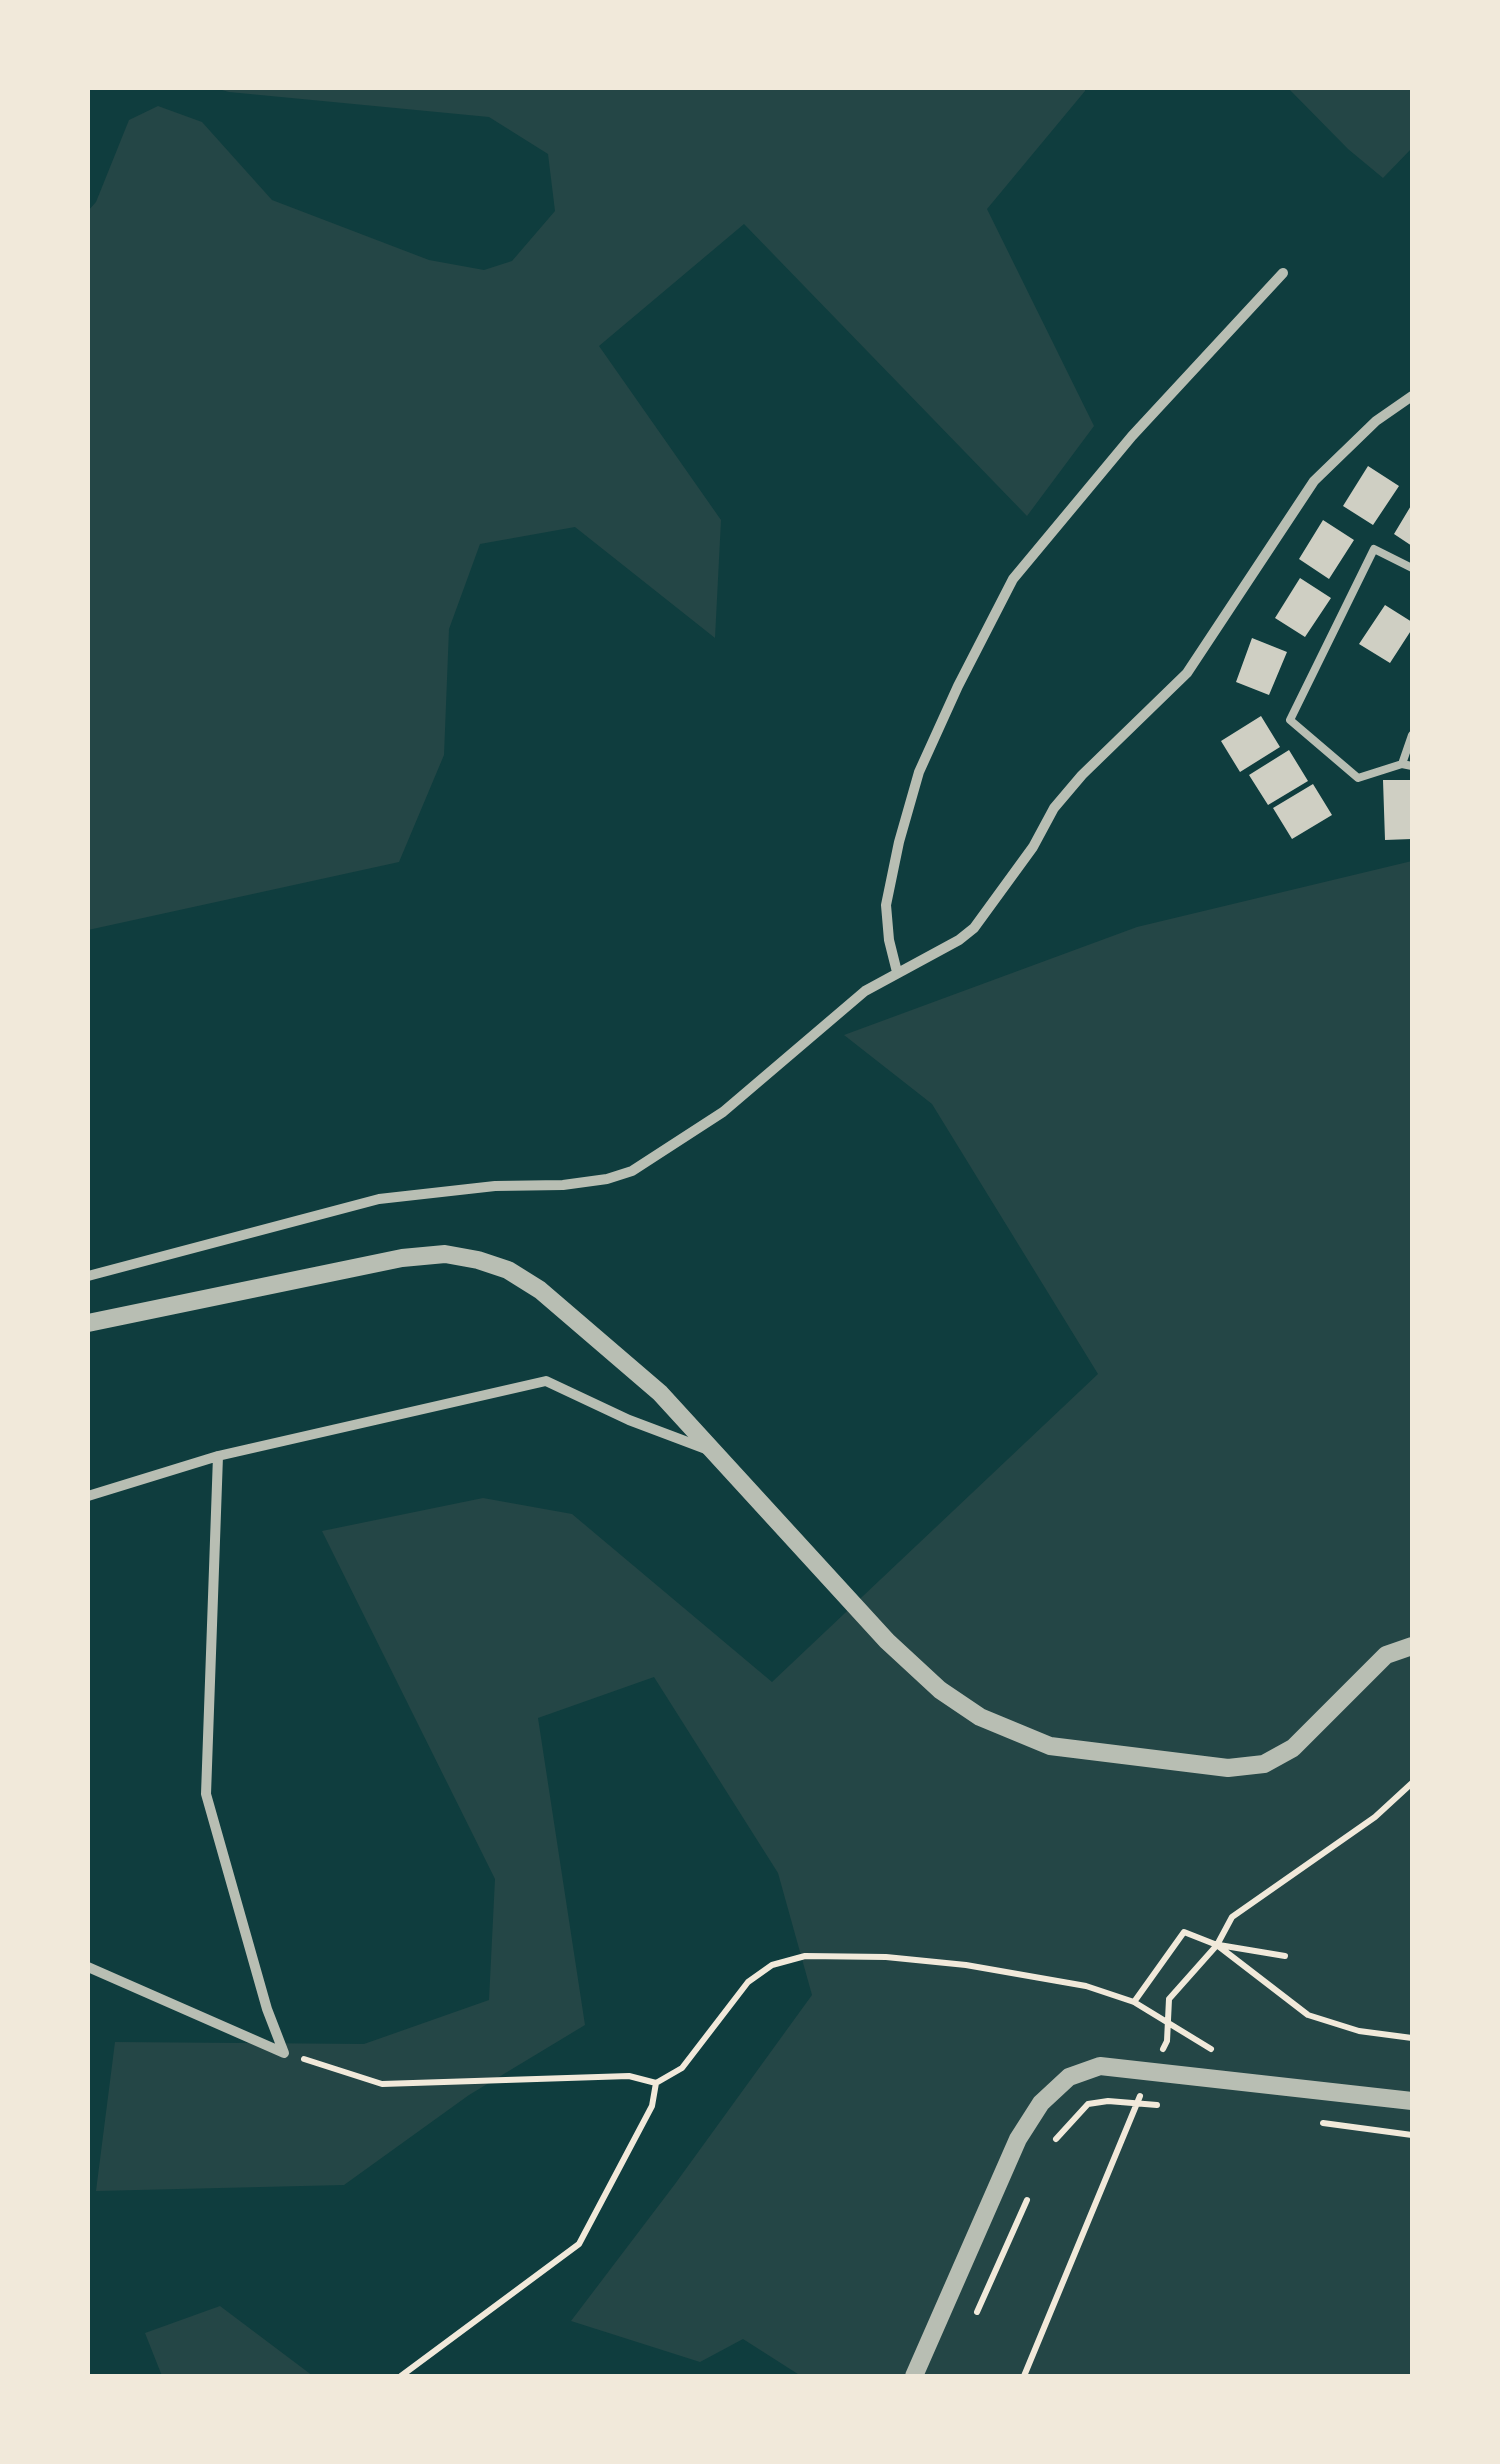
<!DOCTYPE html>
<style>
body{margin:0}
#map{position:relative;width:1500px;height:2464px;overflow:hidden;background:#0f3d3e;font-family:Rubik,sans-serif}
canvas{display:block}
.frame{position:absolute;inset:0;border:90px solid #f1e9da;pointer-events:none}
</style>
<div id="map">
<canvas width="1500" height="2464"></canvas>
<div class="frame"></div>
</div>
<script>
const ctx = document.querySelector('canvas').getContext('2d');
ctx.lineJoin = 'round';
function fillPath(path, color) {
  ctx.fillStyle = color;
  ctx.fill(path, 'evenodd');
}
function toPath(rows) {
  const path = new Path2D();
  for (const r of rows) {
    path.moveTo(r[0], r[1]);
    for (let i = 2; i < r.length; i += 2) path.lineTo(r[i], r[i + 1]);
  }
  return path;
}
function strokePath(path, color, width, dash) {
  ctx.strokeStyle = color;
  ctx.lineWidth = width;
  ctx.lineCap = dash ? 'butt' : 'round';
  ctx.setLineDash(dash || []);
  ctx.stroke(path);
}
fillPath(toPath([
 [215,88,1085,88,1085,91,987,209,1094,426,1027,516,744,224,599,346,721,520,715,638,575,527,480,544,449,629,444,755,399,862,88,930,88,211,96,202,129,120,158,106,202,122,272,200,429,260,484,270,512,261,555,211,548,154,489,117,229,92],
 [1288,88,1412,88,1412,148,1383,178,1348,149],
 [1412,861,1412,2376,801,2376,743,2339,700,2362,571,2321,675,2184,812,1995,778,1873,654,1677,538,1718,585,2025,469,2095,344,2185,96,2191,115,2042,364,2044,489,2000,495,1879,322,1531,483,1498,572,1514,772,1682,1098,1374,932,1104,844,1035,1137,927],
 [220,2306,313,2376,162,2376,145,2333]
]), '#244646');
fillPath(toPath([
 [1368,466,1399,486,1373,525,1343,506],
 [1412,504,1412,546,1394,534],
 [1323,520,1354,540,1329,579,1299,559],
 [1300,578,1331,598,1305,637,1275,618],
 [1385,605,1412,622,1412,629,1390,663,1359,644],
 [1252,638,1287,652,1269,695,1236,682],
 [1261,716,1280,747,1240,772,1221,741],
 [1289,750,1308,781,1268,805,1249,775],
 [1383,780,1412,780,1412,839,1385,840],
 [1313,784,1332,815,1292,839,1273,808]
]), '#cfcfc3');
strokePath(toPath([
 [1219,1945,1285,1956],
 [1134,2002,1184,1932,1217,1945,1308,2015,1359,2031,1412,2038],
 [1163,2049,1167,2041,1169,1999,1217,1945,1232,1917,1375,1817,1412,1783],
 [304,2059,382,2084,629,2076,656,2083,682,2068,748,1982,772,1965,805,1956,886,1957,966,1965,1086,1986,1134,2002,1211,2049],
 [1323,2123,1412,2135],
 [1056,2139,1088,2104,1108,2101,1157,2105],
 [977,2312,1027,2200],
 [401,2376,579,2244,652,2106,656,2083],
 [1024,2376,1140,2096]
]), '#f1e9da', 6);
strokePath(toPath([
 [1412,568,1374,549,1290,720,1358,778,1402,764,1412,766],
 [1402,764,1412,735]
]), '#b8beb3', 8);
strokePath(toPath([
 [897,972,889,940,886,905,899,842,919,772,958,686,1013,579,1132,436,1283,273],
 [88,1276,379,1199,495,1186,563,1185,607,1179,632,1171,723,1112,865,991,959,940,974,928,1033,847,1054,808,1082,775,1187,673,1314,481,1376,421,1412,396],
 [88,1496,218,1456,546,1381,629,1420,706,1449],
 [88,1967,284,2053,267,2009,206,1794,218,1456]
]), '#b8beb3', 10);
strokePath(toPath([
 [88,1323,402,1258,445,1254,478,1260,508,1270,540,1290,660,1393,887,1641,940,1690,980,1717,1050,1746,1228,1768,1264,1764,1293,1748,1386,1655,1412,1646],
 [914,2376,1018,2139,1041,2103,1069,2077,1100,2066,1412,2101]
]), '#b8beb3', 18);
</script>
